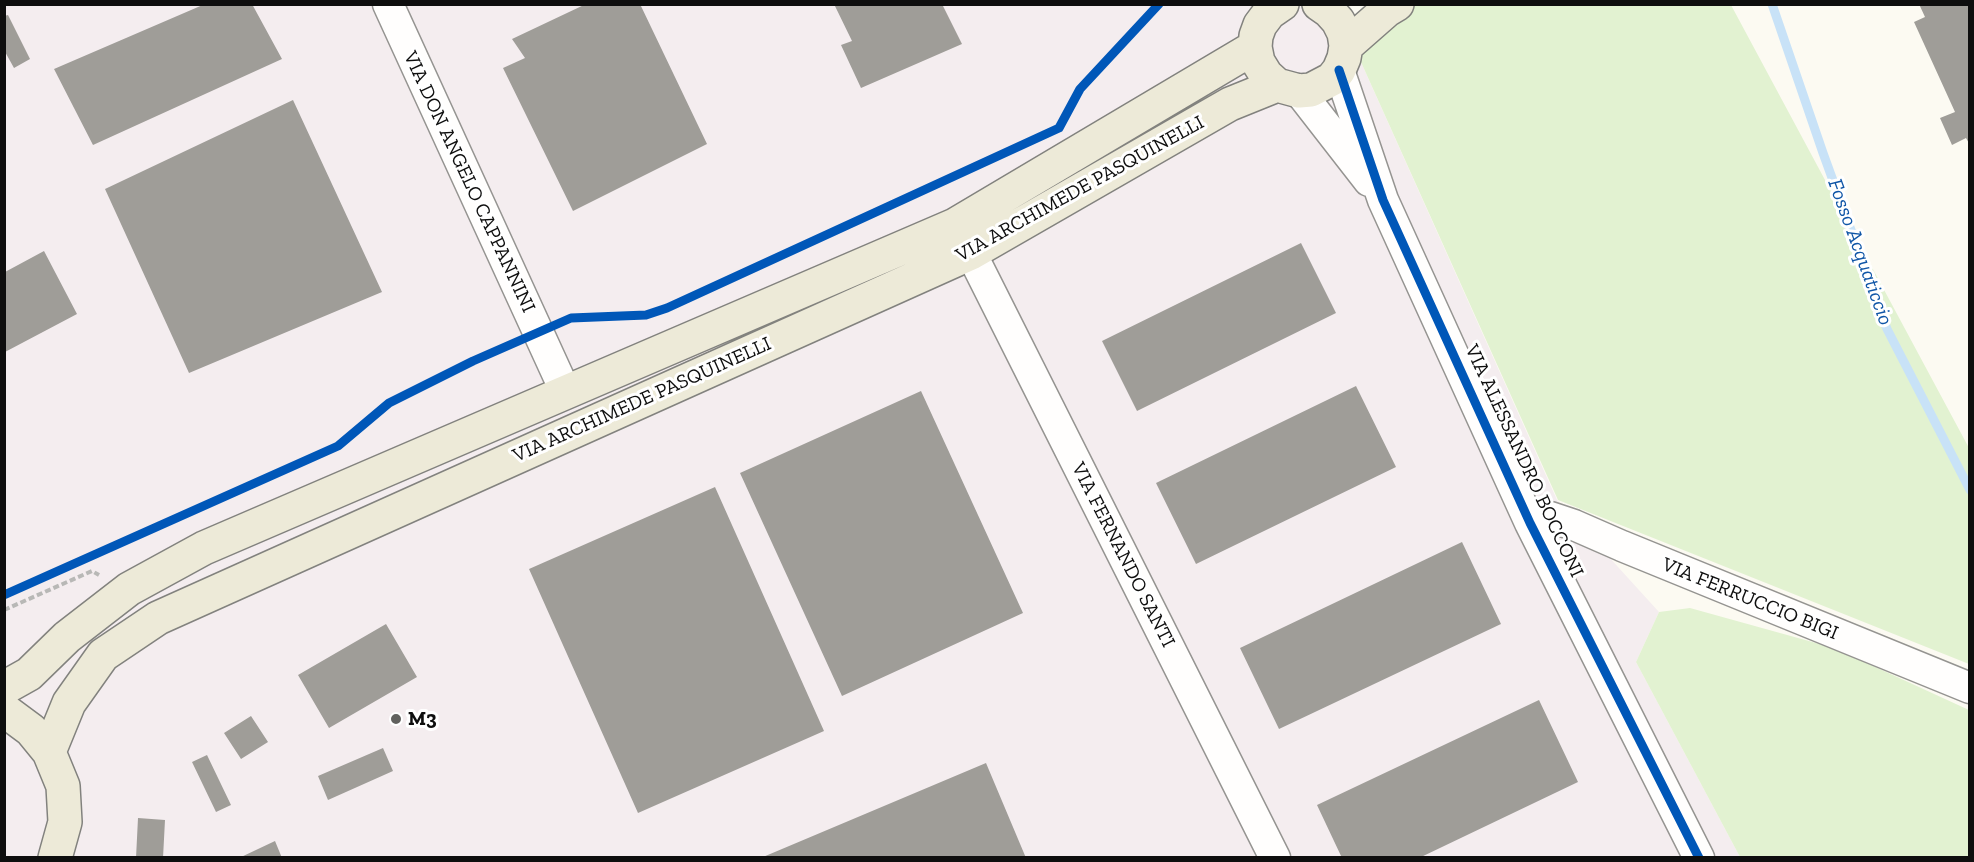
<!DOCTYPE html>
<style>
body{margin:0}
#map{position:relative;width:1974px;height:862px;overflow:hidden;background:#fcfaf2;font-family:"Zilla Slab",serif}
canvas{display:block}
.frame{position:absolute;inset:0;border:6px solid #0e0e0e;pointer-events:none}
</style>
<div id="map">
<canvas width="1974" height="862"></canvas>
<div class="frame"></div>
</div>
<script>
const ctx = document.querySelector('canvas').getContext('2d');
ctx.lineJoin = 'round';
function fillPath(path, color) {
  ctx.fillStyle = color;
  ctx.fill(path, 'evenodd');
}
function toPath(rows) {
  const path = new Path2D();
  for (const r of rows) {
    path.moveTo(r[0], r[1]);
    for (let i = 2; i < r.length; i += 2) path.lineTo(r[i], r[i + 1]);
  }
  return path;
}
function strokePath(path, color, width, dash) {
  ctx.strokeStyle = color;
  ctx.lineWidth = width;
  ctx.lineCap = dash ? 'butt' : 'round';
  ctx.setLineDash(dash || []);
  ctx.stroke(path);
}
function write(font, color, halo, rows, align = 'center') {
  ctx.font = font + ' "Zilla Slab",serif';
  ctx.lineWidth = 6;
  ctx.setLineDash([]);
  ctx.textBaseline = 'middle';
  ctx.strokeStyle = halo;
  ctx.fillStyle = color;
  for (const [text, x, y, turn = 0] of rows) {
    ctx.save();
    ctx.translate(x, y);
    ctx.rotate((+turn || 0) * Math.PI / 180);
    ctx.textAlign = isNaN(turn) ? turn : align;
    if (halo) ctx.strokeText(text, 0, 0);
    ctx.fillText(text, 0, 0);
    ctx.restore();
  }
}
fillPath(toPath([
 [5,4,1330,5,1356,51,1557,500,1659,612,1636,662,1740,857,5,858]
]), '#f4edef');
fillPath(toPath([
 [1412,5,1731,5,1969,448,1969,664,1558,500,1356,51],
 [1690,608,1834,648,1969,710,1969,857,1740,857,1636,662,1659,612]
]), '#e2f2d1');
strokePath(toPath([
 [1772,4,1823,153,1887,329,1970,490]
]), '#c8e2f7', 9);
fillPath(toPath([
 [205,4,252,4,282,59,93,145,54,69],
 [586,4,640,4,707,144,573,211,503,68,525,58,512,39],
 [834,4,942,4,962,44,861,88,841,45,852,41],
 [1919,4,1970,4,1970,145,1966,138,1952,145,1940,118,1955,112,1914,22,1925,17],
 [8,15,30,59,14,68,4,50,4,16],
 [293,100,382,292,189,373,105,189],
 [1301,243,1336,313,1137,411,1102,341],
 [44,251,77,314,5,352,5,272],
 [1356,386,1396,467,1196,564,1156,483],
 [921,391,1023,613,842,696,740,473],
 [715,487,824,731,638,813,529,569],
 [1462,542,1501,624,1279,729,1240,648],
 [386,624,417,677,329,728,298,675],
 [1539,700,1578,782,1419,858,1342,858,1317,805],
 [251,716,268,742,241,759,224,733],
 [383,748,393,771,328,800,318,776],
 [207,755,231,805,216,812,192,762],
 [986,763,1026,858,763,858,763,857],
 [138,818,165,820,163,858,136,858],
 [275,841,282,858,239,858]
]), '#9f9d98');
const minor = toPath([
 [388,4,566,393],
 [1339,70,1383,200,1530,523,1699,858],
 [1299,91,1369,181],
 [971,253,1275,858],
 [1530,523,1550,517,1574,525,1622,546,1970,688]
]);
const major = toPath([
 [1282,4,1269,13,1260,25,1256,36,1255,47,1258,62,1266,75,1277,85,1299,91,1311,90,1332,79,1339,70,1344,58,1346,46,1344,33,1338,21,1329,11,1319,4],
 [1346,46,1387,10,1397,4],
 [4,688,29,674,67,637,129,589,204,548,955,225,1255,47],
 [4,710,31,730,49,752,63,786,65,822,55,858],
 [49,752,69,703,103,655,158,618,971,253,1230,104,1277,85]
]);
strokePath(minor, '#959491', 33);
strokePath(major, '#82827e', 36);
strokePath(toPath([
 [4,610,92,571,99,575]
]), '#b8b8b6', 4, [6, 3]);
strokePath(minor, '#fffefd', 30);
strokePath(major, '#edead8', 33);
strokePath(toPath([
 [1339,70,1383,200,1530,523,1699,858],
 [4,595,338,446,389,403,473,361,571,318,646,315,667,308,1059,128,1080,89,1159,4]
]), '#0057b8', 9);
for (const [x, y, r, color] of [
 [396,719,6,"#61615e"]
]) {
  const dot = new Path2D();
  dot.arc(x, y, r, 0, 2 * Math.PI);
  ctx.fillStyle = color;
  ctx.fill(dot);
  strokePath(dot, '#fff', 2);
}
write('20px', '#0e0e0e', '#fff', [
 ["VIA DON ANGELO CAPPANNINI",469,182,65],
 ["VIA ARCHIMEDE PASQUINELLI",1080,189,-29],
 ["VIA ARCHIMEDE PASQUINELLI",642,400,-24],
 ["VIA ALESSANDRO BOCCONI",1524,461,65],
 ["VIA FERNANDO SANTI",1123,555,63],
 ["VIA FERRUCCIO BIGI",1750,599,22]
]);
write('bold 20px', '#0e0e0e', '#fff', [
 ["M3",408,719]
], 'left');
write('italic 21px', '#1056a7', '#fff', [
 ["Fosso Acquaticcio",1860,252,70]
]);
</script>
